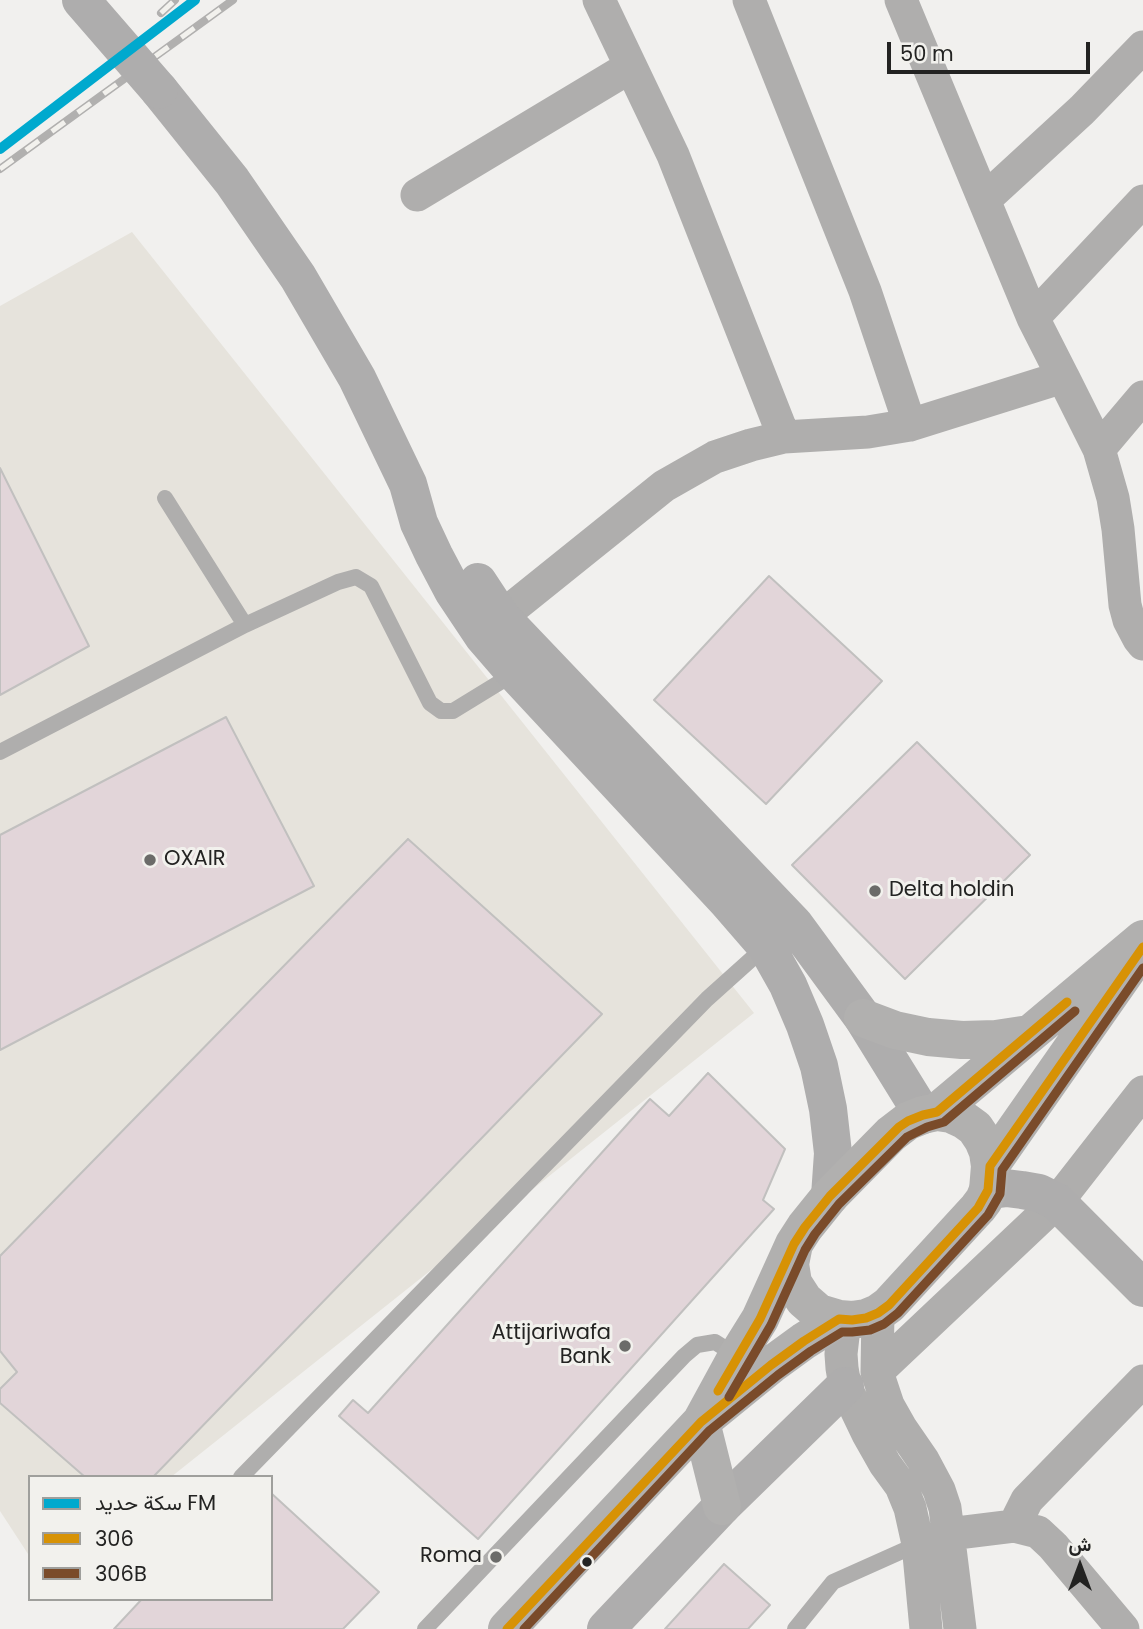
<!DOCTYPE html>
<meta charset="utf-8">
<style>
body{margin:0}
#map{position:relative;width:1143px;height:1629px;overflow:hidden;background:#f1f0ee;font-family:Poppins,Vazirmatn,sans-serif}
canvas{display:block}
.legend{position:absolute;left:28px;top:1475px;width:245px;height:126px;box-sizing:border-box;background:#f2f1ed;border:2px solid #9f9f9c;margin:0;padding:9px 12px;list-style:none;font-size:21px;color:#232322}
.legend li{display:flex;align-items:center;gap:14px;height:35px}
.legend b{width:35px;border:2px solid #9f9f9c}
.north{position:absolute;left:1045px;top:1531px;width:70px;height:70px;-webkit-text-stroke:5px #f2f1ed;paint-order:stroke;rotate:0deg;font-size:19px;font-weight:700;line-height:28px;text-align:center;color:#232322}
.north::after{content:'';display:block;margin:auto;width:24px;height:32px;background:#232322;clip-path:polygon(50% 0,100% 100%,50% 72%,0 100%)}
.scale{position:absolute;left:887px;top:42px;width:203px;height:32px;box-sizing:border-box;border:4px solid #232322;border-top:0;padding-left:9px;font-size:21px;line-height:24px;white-space:nowrap;color:#232322;-webkit-text-stroke:5px #f2f1ed;paint-order:stroke}
</style>
<div id="map">
<canvas width="1143" height="1629"></canvas>
<ul class="legend">
<li><b style="height:9px;background:#00a9ce"></b>سكة حديد FM</li>
<li><b style="height:9px;background:#d79205"></b>306</li>
<li><b style="height:9px;background:#7a4b2a"></b>306B</li>
</ul>
<div class="north">ش</div>
<div class="scale">50 m</div>
</div>
<script>
const ctx = document.querySelector('canvas').getContext('2d');
ctx.lineJoin = 'round';
function fillPath(path, color) {
  ctx.fillStyle = color;
  ctx.fill(path, 'evenodd');
}
function toPath(rows) {
  const path = new Path2D();
  for (const r of rows) {
    path.moveTo(r[0], r[1]);
    for (let i = 2; i < r.length; i += 2) path.lineTo(r[i], r[i + 1]);
  }
  return path;
}
function strokePath(path, color, width, dash) {
  ctx.strokeStyle = color;
  ctx.lineWidth = width;
  ctx.lineCap = dash ? 'butt' : 'round';
  ctx.setLineDash(dash || []);
  ctx.stroke(path);
}
function write(font, color, halo, rows, align = 'center') {
  ctx.font = font + ' Poppins,sans-serif';
  ctx.lineWidth = 6;
  ctx.setLineDash([]);
  ctx.textBaseline = 'middle';
  ctx.strokeStyle = halo;
  ctx.fillStyle = color;
  for (const [text, x, y, turn = 0] of rows) {
    ctx.save();
    ctx.translate(x, y);
    ctx.rotate((+turn || 0) * Math.PI / 180);
    ctx.textAlign = isNaN(turn) ? turn : align;
    if (halo) ctx.strokeText(text, 0, 0);
    ctx.fillText(text, 0, 0);
    ctx.restore();
  }
}
fillPath(toPath([
 [132,232,754,1013,171,1477,30,1477,30,1557,0,1511,0,306]
]), '#e6e3dc');
const building = toPath([
 [0,468,89,646,0,695,0,468],
 [769,576,882,681,766,804,654,700,769,576],
 [226,717,314,886,0,1050,0,835,226,717],
 [917,742,1030,855,905,979,792,865,917,742],
 [408,839,602,1014,153,1477,85,1477,0,1403,0,1389,17,1372,0,1351,0,1256,408,839],
 [708,1073,785,1149,763,1200,774,1209,478,1539,339,1416,353,1400,368,1413,650,1099,669,1116,708,1073],
 [271,1493,379,1592,343,1629,114,1629,142,1599,271,1599,271,1493],
 [724,1564,770,1605,748,1629,665,1629,724,1564]
]);
fillPath(building, '#e2d5d9');
strokePath(building, '#c1c0bf', 2);
strokePath(toPath([
 [165,498,245,625,338,582,356,577,371,586,430,703,441,711,453,711,515,673],
 [0,752,245,625],
 [241,1477,707,999,766,946],
 [425,1629,684,1356,697,1345,715,1342,737,1356],
 [795,1629,833,1582,918,1544]
]), '#afaead', 16);
strokePath(toPath([
 [599,0,673,155,784,437],
 [749,0,865,291,910,425],
 [901,0,1033,318,1063,377],
 [417,195,630,67],
 [984,200,1082,110,1143,47],
 [1033,318,1143,201],
 [1099,449,1143,397],
 [501,617,664,486,715,457,751,445,784,437,868,432,910,425,1063,377,1099,449,1113,498,1118,529,1125,605,1129,620,1139,639,1143,644],
 [878,1313,877,1372,888,1405,901,1428,923,1460,939,1490,945,1508,960,1629],
 [845,1319,841,1354,842,1368,845,1386,868,1434,885,1464,901,1486,910,1508,918,1544,926,1629],
 [877,1372,1057,1202,1143,1092],
 [1014,1526,1038,1532,1053,1546,1123,1629],
 [949,1534,1014,1526,1027,1500,1143,1381]
]), '#afaead', 33);
strokePath(toPath([
 [159,90,232,181,298,277,357,378,408,484,419,523,434,555,453,591,483,636,515,673,727,901,766,946,788,985,805,1025,819,1066,828,1109,833,1153,830,1196],
 [478,582,501,617,794,924,863,1018,923,1115],
 [988,1190,1006,1188,1022,1190,1039,1193,1057,1202,1143,1288],
 [606,1629,722,1506,845,1386]
]), '#aeadad', 38);
strokePath(toPath([
 [863,1018,895,1030,928,1037,962,1040,996,1039,1029,1034],
 [937,1112,1143,939],
 [990,1166,1127,970],
 [722,1506,701,1422,737,1356,760,1319,794,1244,805,1227,830,1196,891,1134,908,1121,923,1115,937,1112,951,1114,964,1120,975,1128,983,1140,988,1152,990,1166,988,1190,984,1200,978,1208,889,1305,878,1313,866,1318,852,1320,839,1319,819,1313,804,1300,793,1283,790,1264,794,1244],
 [507,1629,701,1422,771,1365,804,1341,839,1319]
]), '#b1b0af', 38);
const rail = toPath([
 [161,13,175,0],
 [0,169,233,0]
]);
strokePath(rail, '#b1b0af', 8);
strokePath(rail, '#f2f1ed', 5, [16]);
strokePath(toPath([
 [81,0,159,90]
]), '#aeadad', 38);
strokePath(toPath([
 [718,1391,760,1319,794,1244,805,1227,830,1196,899,1127,908,1121,923,1115,937,1112,1067,1002],
 [507,1629,701,1422,771,1365,804,1341,839,1319,852,1320,866,1318,878,1313,889,1305,978,1208,988,1190,990,1166,1143,947]
]), '#d79205', 9);
strokePath(toPath([
 [729,1397,771,1325,805,1250,815,1234,839,1204,907,1137,927,1127,944,1122,1075,1011],
 [524,1629,709,1431,778,1375,811,1351,842,1332,852,1332,870,1330,884,1324,898,1313,988,1215,1000,1194,1002,1170,1143,968]
]), '#7a4b2a', 9);
strokePath(toPath([
 [0,149,195,0]
]), '#00a9ce', 10);
for (const [x, y, r, color] of [
 [150,860,7,"#6b6b69"],
 [875,891,7,"#6b6b69"],
 [625,1346,7,"#6b6b69"],
 [496,1557,7,"#6b6b69"],
 [587,1562,6,"#232322"]
]) {
  const dot = new Path2D();
  dot.arc(x, y, r, 0, 2 * Math.PI);
  ctx.fillStyle = color;
  ctx.fill(dot);
  strokePath(dot, '#f2f1ed', 2.5);
}
write('21px', '#232322', '#f2f1ed', [
 ["OXAIR",164,860],
 ["Delta holdin",889,891],
 ["Attijariwafa",611,1334,"right"],
 ["Bank",611,1358,"right"],
 ["Roma",482,1557,"right"]
], 'left');
</script>
